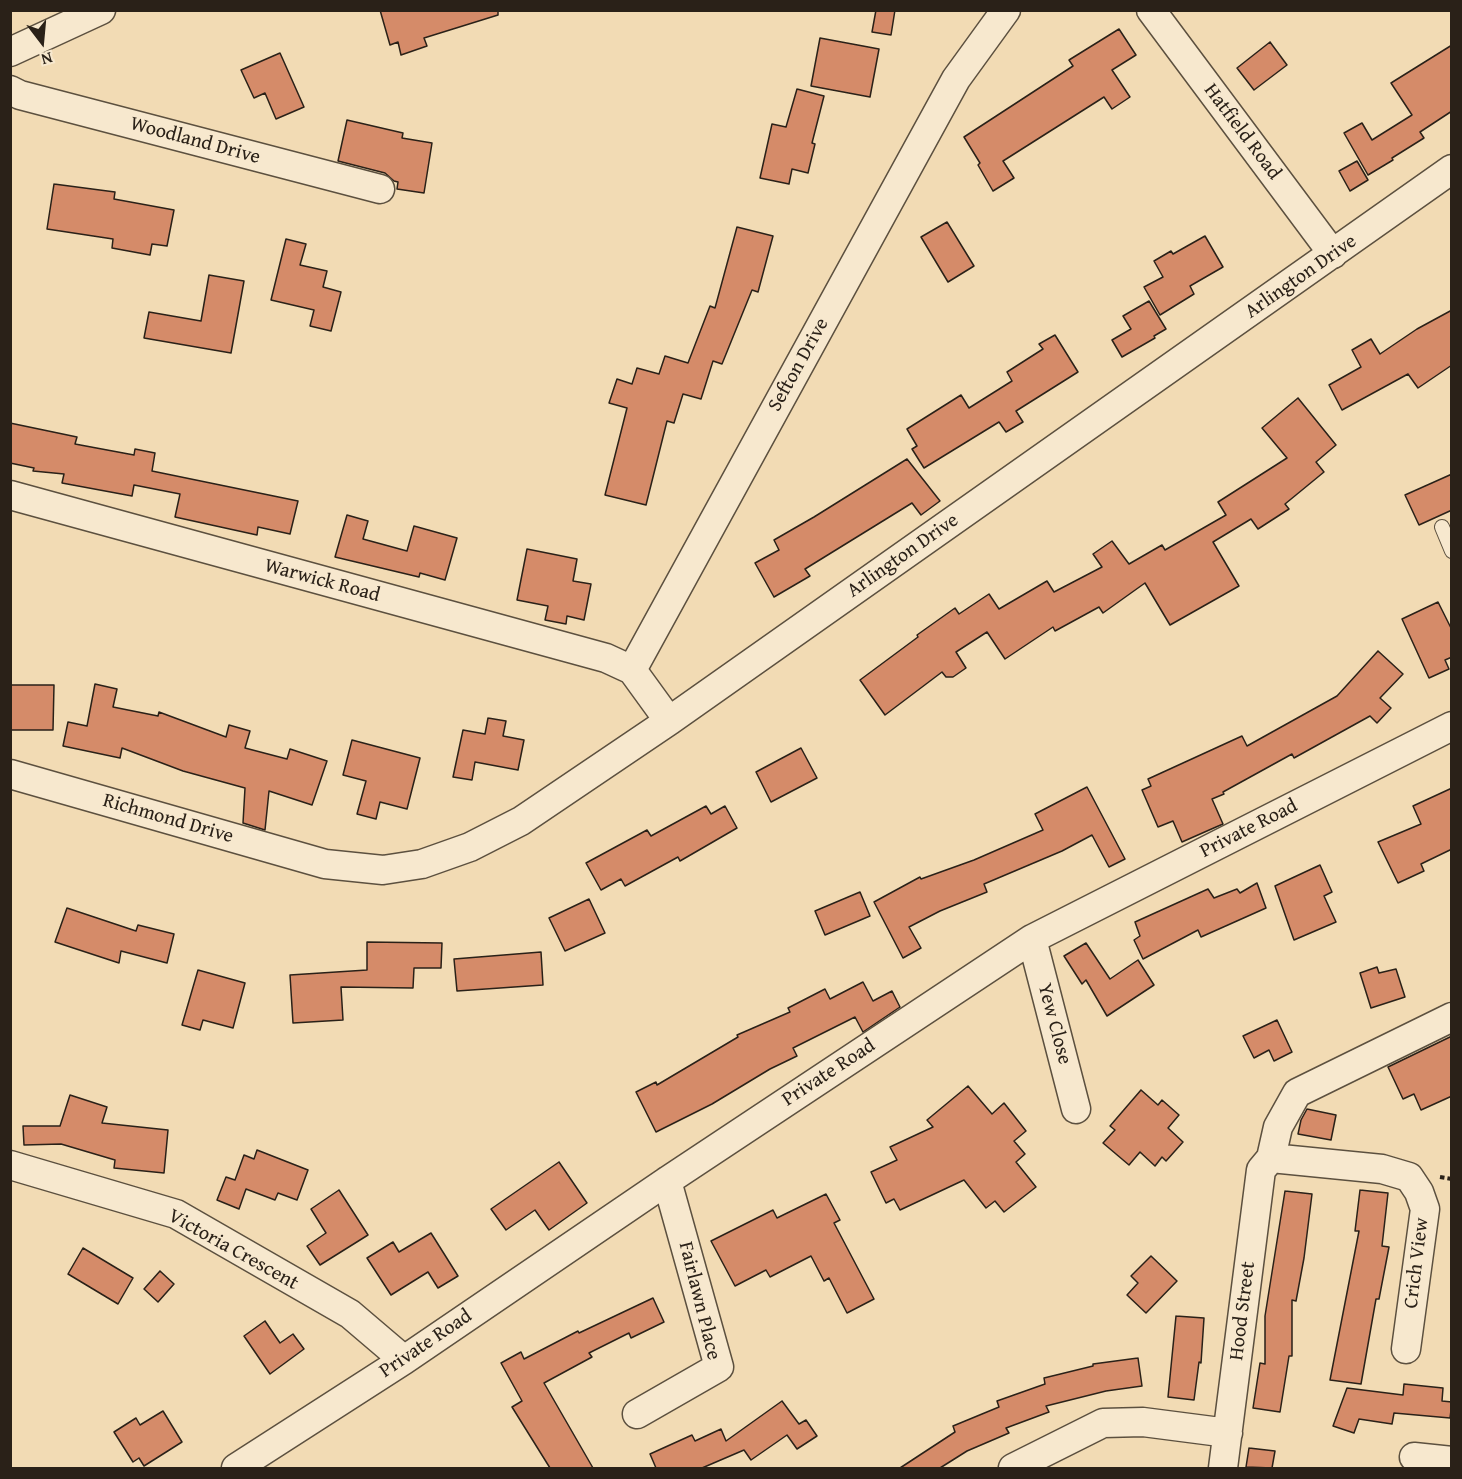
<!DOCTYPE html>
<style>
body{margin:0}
#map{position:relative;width:1462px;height:1479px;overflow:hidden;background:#f2dbb4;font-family:"Gentium Book Plus",serif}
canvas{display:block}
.frame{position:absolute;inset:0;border:12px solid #2a2118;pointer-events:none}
.north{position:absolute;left:12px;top:12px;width:60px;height:60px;-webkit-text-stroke:4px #f7e8ce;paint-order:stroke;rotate:164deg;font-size:16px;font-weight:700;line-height:24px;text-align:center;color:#2a2118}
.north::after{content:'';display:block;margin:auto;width:21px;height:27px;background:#2a2118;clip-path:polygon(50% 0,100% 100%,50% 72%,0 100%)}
</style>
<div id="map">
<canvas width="1462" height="1479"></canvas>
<div class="frame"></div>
<div class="north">N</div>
</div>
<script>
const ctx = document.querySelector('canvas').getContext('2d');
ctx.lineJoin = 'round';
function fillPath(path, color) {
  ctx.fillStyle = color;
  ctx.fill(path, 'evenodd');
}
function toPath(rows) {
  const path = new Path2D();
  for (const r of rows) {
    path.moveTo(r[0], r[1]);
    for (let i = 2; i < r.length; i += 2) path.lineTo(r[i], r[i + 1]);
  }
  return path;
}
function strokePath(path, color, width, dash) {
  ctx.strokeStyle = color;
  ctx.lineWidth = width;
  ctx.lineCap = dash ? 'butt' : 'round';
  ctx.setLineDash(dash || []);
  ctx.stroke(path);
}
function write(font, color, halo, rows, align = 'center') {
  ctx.font = font + ' "Gentium Book Plus",serif';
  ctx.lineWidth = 4.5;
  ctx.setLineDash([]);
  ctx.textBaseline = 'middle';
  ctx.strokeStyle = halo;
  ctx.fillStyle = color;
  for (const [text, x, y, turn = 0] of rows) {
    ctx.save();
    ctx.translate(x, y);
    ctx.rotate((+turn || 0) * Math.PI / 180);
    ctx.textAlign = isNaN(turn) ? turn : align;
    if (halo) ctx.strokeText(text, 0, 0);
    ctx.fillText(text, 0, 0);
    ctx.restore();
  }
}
const building = toPath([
 [380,10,498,10,498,15,424,38,427,46,401,55,398,42,390,45,380,10],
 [876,10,895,10,891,35,872,32,876,10],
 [1119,29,1136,55,1112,70,1130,97,1112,109,1104,97,1003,161,1014,178,993,191,978,165,980,163,964,137,1073,66,1069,60,1119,29],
 [820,38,879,49,870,97,811,86,820,38],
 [1270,42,1287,65,1254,90,1237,68,1270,42],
 [1452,45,1452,111,1420,132,1424,138,1392,158,1393,160,1368,175,1344,133,1362,123,1372,140,1412,115,1391,83,1452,45],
 [280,53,304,107,276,119,265,93,254,98,241,70,280,53],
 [797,89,824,96,812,143,815,144,808,173,792,169,789,184,760,178,772,124,786,127,797,89],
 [347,120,403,133,402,138,432,143,424,193,397,189,398,182,394,181,385,173,338,161,347,120],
 [1357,161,1368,180,1350,191,1339,171,1357,161],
 [54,184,115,192,114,199,174,210,167,246,152,244,150,255,112,248,113,239,47,229,54,184],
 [947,222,974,266,948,282,921,237,947,222],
 [737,227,773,236,758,292,752,290,722,364,713,361,701,399,683,394,674,423,667,421,646,505,605,495,627,408,609,403,617,379,632,384,637,368,659,374,665,356,688,363,710,306,715,308,737,227],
 [1205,236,1223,267,1190,286,1194,294,1160,315,1144,287,1163,277,1154,261,1171,251,1173,254,1205,236],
 [286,239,306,244,300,265,327,271,323,287,341,292,331,331,310,326,314,310,271,300,286,239],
 [209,275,244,281,231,353,144,338,149,312,201,321,209,275],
 [1149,301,1166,329,1154,336,1155,338,1122,357,1112,340,1131,329,1123,316,1149,301],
 [1452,310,1452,365,1418,388,1408,374,1342,410,1329,385,1361,367,1352,350,1371,339,1380,354,1417,329,1452,310],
 [1055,335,1078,372,1016,411,1023,422,1006,432,999,422,924,468,912,449,917,446,907,429,961,395,969,408,1012,381,1007,372,1043,349,1039,344,1055,335],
 [1298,398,1336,445,1316,462,1324,472,1285,504,1289,509,1258,529,1251,519,1213,542,1239,586,1170,625,1145,583,1103,613,1099,607,1055,631,1053,627,1005,659,987,632,956,652,966,668,953,677,946,677,942,672,885,715,860,680,918,637,917,635,955,608,959,614,989,594,999,609,1047,581,1054,592,1102,567,1093,554,1112,541,1129,564,1162,545,1165,550,1226,515,1218,502,1287,458,1262,428,1298,398],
 [10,423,77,437,75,444,134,455,135,449,155,453,152,471,298,501,290,534,258,527,257,535,175,517,180,494,134,485,132,496,62,483,64,474,33,471,34,468,10,463,10,423],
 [907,459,940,501,921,515,912,503,805,569,810,576,774,597,755,563,779,550,774,540,814,517,907,459],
 [1452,474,1452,510,1419,525,1405,495,1452,474],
 [347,515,368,521,363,539,407,551,414,526,457,538,445,580,420,573,419,577,335,557,347,515],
 [527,549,577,559,573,581,591,584,584,620,567,616,566,624,545,620,548,606,517,600,527,549],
 [1438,602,1452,630,1452,657,1445,660,1449,669,1429,678,1402,619,1438,602],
 [1378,651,1403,674,1380,698,1391,708,1377,723,1370,716,1294,758,1292,754,1223,792,1224,794,1212,799,1223,824,1216,827,1182,842,1173,821,1158,827,1142,790,1151,786,1148,779,1242,736,1247,746,1337,696,1378,651],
 [95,684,117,689,113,707,158,716,159,712,226,737,229,725,250,731,245,748,287,759,290,749,327,761,312,805,269,791,265,830,243,823,245,788,183,771,122,748,120,758,63,746,68,722,87,726,95,684],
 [10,685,54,685,53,730,10,730,10,685],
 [488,718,506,721,503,736,524,740,518,770,475,762,472,780,453,777,463,730,485,734,488,718],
 [352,740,420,758,407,809,380,802,376,819,357,814,366,781,343,775,352,740],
 [801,748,817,778,771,802,756,772,801,748],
 [1087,787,1125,859,1109,867,1092,835,1062,851,984,884,987,892,940,911,909,927,921,948,903,958,874,902,920,877,921,879,974,860,1043,830,1035,814,1087,787],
 [1452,788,1452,849,1421,864,1424,871,1398,883,1378,842,1421,824,1413,806,1452,788],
 [706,806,711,814,725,806,737,828,680,861,678,857,625,886,621,879,601,890,586,863,647,830,651,836,706,806],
 [1320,865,1332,892,1324,896,1336,922,1294,940,1275,886,1320,865],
 [1257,883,1266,908,1201,937,1198,930,1143,959,1134,940,1140,936,1135,922,1208,889,1214,898,1237,889,1240,893,1257,883],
 [860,892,870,916,825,935,815,911,860,892],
 [589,899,605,933,565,951,549,918,589,899],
 [67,908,136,931,138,925,174,934,167,963,121,951,119,963,55,942,67,908],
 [367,942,442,943,441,968,414,968,413,988,341,987,343,1020,293,1023,290,975,367,970,367,942],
 [1086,943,1110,979,1138,960,1154,985,1107,1016,1086,980,1082,984,1064,956,1086,943],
 [541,952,543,985,457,991,454,959,541,952],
 [1377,967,1379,973,1396,969,1405,997,1371,1008,1360,973,1377,967],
 [198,970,245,983,233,1028,203,1020,200,1030,182,1025,198,970],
 [863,982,873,1001,892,991,900,1007,863,1032,855,1017,793,1048,797,1056,770,1069,712,1104,656,1132,636,1092,656,1082,657,1085,738,1037,737,1035,790,1012,788,1008,825,989,830,999,863,982],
 [1277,1020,1292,1052,1274,1061,1269,1050,1254,1058,1243,1036,1277,1020],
 [1452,1036,1452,1096,1421,1110,1414,1094,1403,1099,1388,1067,1452,1036],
 [968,1086,992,1114,1004,1103,1026,1131,1014,1141,1025,1154,1016,1162,1036,1187,1004,1212,995,1201,986,1208,964,1180,900,1210,894,1199,886,1203,871,1172,897,1160,890,1147,933,1127,927,1120,968,1086],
 [1141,1090,1158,1105,1162,1100,1179,1115,1168,1128,1183,1142,1166,1161,1162,1157,1155,1166,1140,1152,1129,1165,1103,1143,1115,1130,1110,1126,1141,1090],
 [70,1095,107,1107,102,1123,168,1130,164,1173,114,1168,115,1160,61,1144,24,1145,23,1126,60,1126,70,1095],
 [1307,1109,1336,1115,1331,1140,1298,1134,1301,1120,1307,1109],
 [257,1150,308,1170,297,1200,278,1193,275,1200,246,1189,239,1209,217,1200,226,1177,235,1180,244,1155,254,1159,257,1150],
 [559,1162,587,1203,549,1230,535,1210,506,1230,491,1209,559,1162],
 [339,1190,368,1235,320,1265,307,1246,326,1233,311,1209,339,1190],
 [1360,1190,1388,1193,1382,1246,1389,1247,1379,1299,1376,1299,1361,1384,1330,1380,1359,1231,1355,1231,1360,1190],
 [1285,1191,1312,1194,1304,1258,1296,1301,1292,1300,1292,1356,1289,1356,1280,1412,1253,1408,1260,1363,1265,1364,1265,1316,1285,1191],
 [826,1194,840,1220,834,1223,874,1299,847,1313,829,1278,824,1281,811,1256,770,1277,766,1270,735,1286,711,1241,773,1210,777,1218,826,1194],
 [431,1233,458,1276,438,1288,428,1272,391,1295,367,1258,393,1242,399,1252,431,1233],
 [83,1248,133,1278,118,1304,68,1274,83,1248],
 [1151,1256,1177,1281,1146,1313,1127,1295,1138,1283,1131,1276,1151,1256],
 [160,1271,174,1284,158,1302,144,1289,160,1271],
 [653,1298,664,1322,631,1338,629,1333,589,1353,592,1357,544,1383,593,1468,550,1468,512,1407,522,1401,501,1363,521,1352,524,1359,578,1331,579,1333,653,1298],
 [1176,1316,1204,1318,1201,1363,1199,1362,1194,1400,1168,1397,1176,1316],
 [265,1321,280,1343,293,1334,304,1349,270,1374,244,1336,265,1321],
 [1138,1358,1142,1386,1106,1391,1046,1406,1049,1412,1006,1428,1009,1433,967,1451,940,1468,900,1468,955,1432,953,1426,999,1407,997,1401,1045,1384,1044,1378,1093,1366,1093,1364,1138,1358],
 [1404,1384,1443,1388,1442,1401,1452,1402,1450,1418,1394,1413,1392,1424,1359,1419,1354,1433,1333,1426,1347,1388,1403,1395,1404,1384],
 [782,1401,799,1424,806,1420,817,1436,797,1449,787,1435,751,1460,744,1450,702,1468,656,1468,650,1454,692,1435,695,1441,721,1429,726,1441,782,1401],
 [163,1411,182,1442,144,1466,139,1458,133,1462,114,1432,136,1418,140,1425,163,1411],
 [1249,1448,1275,1451,1272,1468,1246,1467,1249,1448]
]);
fillPath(building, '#d58b69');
strokePath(building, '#2a2118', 1.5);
const service = toPath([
 [1442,527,1452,551]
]);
const minor = toPath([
 [1151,10,1333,254],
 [10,52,101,10],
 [10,90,20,95,380,189],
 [10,495,606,658,632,670],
 [669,721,632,670,956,79,1006,10],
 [10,774,325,864,383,870,422,864,470,847,521,821,669,721,1452,169],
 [1032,939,1076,1109],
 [1271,1158,1382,1169,1409,1177,1419,1192,1425,1209,1406,1349],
 [10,1165,176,1214,350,1314,404,1360],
 [637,1414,719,1367,667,1181],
 [1414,1457,1452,1461],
 [236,1468,404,1360,667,1181,1032,939,1452,726],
 [1013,1468,1103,1423,1143,1422,1228,1433],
 [1223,1468,1261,1170,1271,1158,1278,1127,1297,1093,1452,1017]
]);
strokePath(service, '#5c503f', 16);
strokePath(minor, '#5c503f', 31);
strokePath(toPath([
 [1440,1177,1452,1179]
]), '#2a2118', 4, [4.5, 3]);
strokePath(service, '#f7e8ce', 14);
strokePath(minor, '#f7e8ce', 28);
write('20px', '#2a2118', '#f7e8ce', [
 ["Hatfield Road",1242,132,53],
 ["Woodland Drive",195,141,15],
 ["Arlington Drive",1301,277,-35],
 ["Sefton Drive",799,365,-61],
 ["Arlington Drive",903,556,-35],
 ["Warwick Road",322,581,15],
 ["Richmond Drive",168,819,16],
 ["Private Road",1249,829,-27],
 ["Yew Close",1054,1024,75],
 ["Private Road",829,1073,-33],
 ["Victoria Crescent",233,1250,29],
 ["Crich View",1417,1263,-83],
 ["Fairlawn Place",699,1301,76],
 ["Hood Street",1243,1311,-83],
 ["Private Road",426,1344,-34]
]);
</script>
